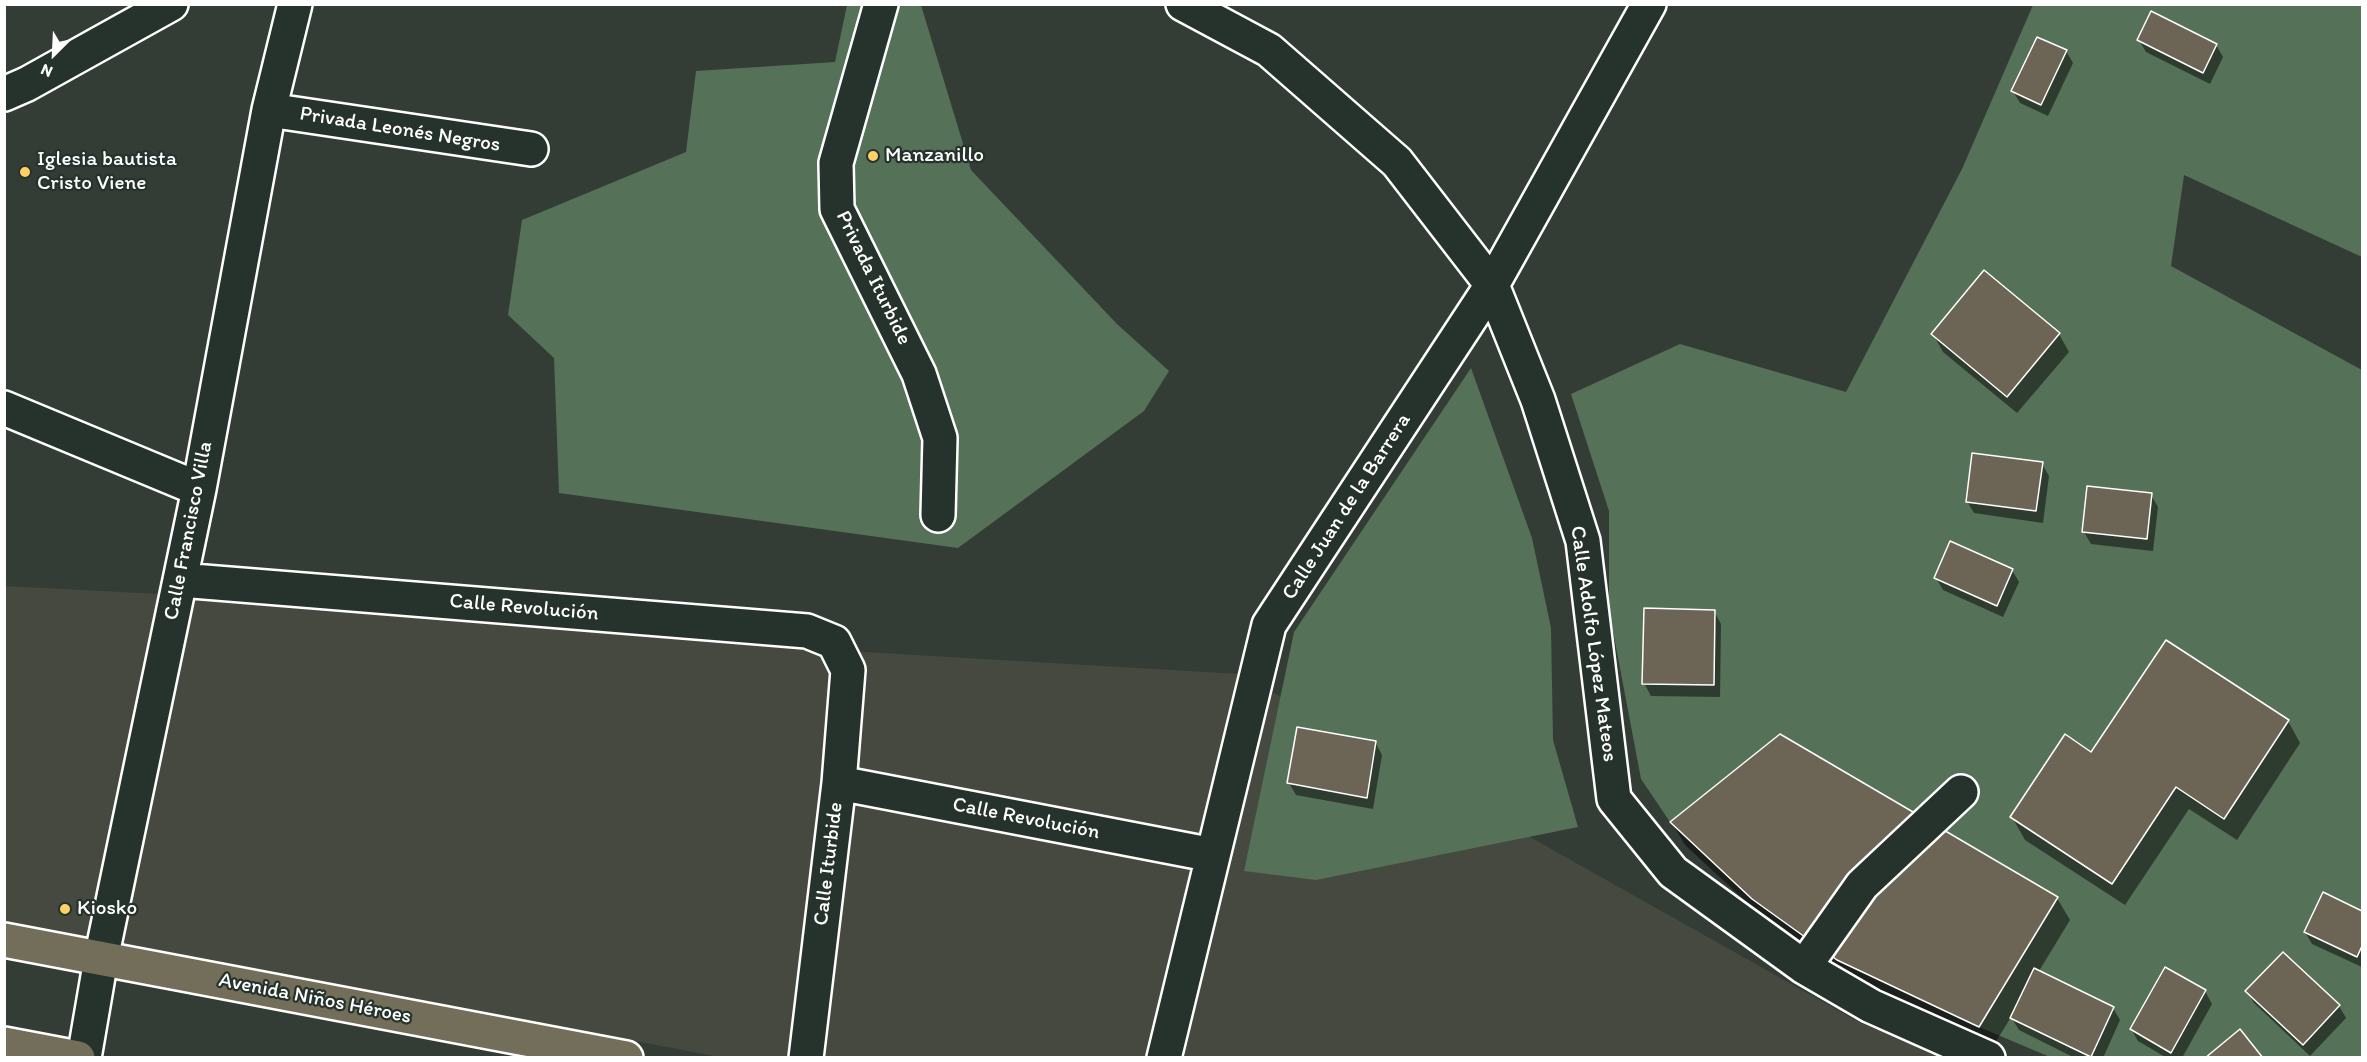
<!DOCTYPE html>
<meta charset="utf-8">
<style>
body{margin:0}
#map{position:relative;width:2367px;height:1062px;overflow:hidden;background:#343d35;font-family:Itim,sans-serif}
canvas{display:block}
.frame{position:absolute;inset:0;border:6px solid #fff;pointer-events:none}
.north{position:absolute;left:24px;top:24px;width:60px;height:60px;-webkit-text-stroke:4px #26332d;paint-order:stroke;rotate:204deg;font-size:16px;font-weight:700;line-height:24px;text-align:center;color:#fff}
.north::after{content:'';display:block;margin:auto;width:21px;height:27px;background:#fff;clip-path:polygon(50% 0,100% 100%,50% 72%,0 100%)}
</style>
<div id="map">
<canvas width="2367" height="1062"></canvas>
<div class="frame"></div>
<div class="north">N</div>
</div>
<script>
const ctx = document.querySelector('canvas').getContext('2d');
ctx.lineJoin = 'round';
function fillPath(path, color) {
  ctx.fillStyle = color;
  ctx.fill(path, 'evenodd');
}
function toPath(rows) {
  const path = new Path2D();
  for (const r of rows) {
    path.moveTo(r[0], r[1]);
    for (let i = 2; i < r.length; i += 2) path.lineTo(r[i], r[i + 1]);
  }
  return path;
}
function strokePath(path, color, width, dash) {
  ctx.strokeStyle = color;
  ctx.lineWidth = width;
  ctx.lineCap = dash ? 'butt' : 'round';
  ctx.setLineDash(dash || []);
  ctx.stroke(path);
}
function write(font, color, halo, rows, align = 'center') {
  ctx.font = font + ' Itim,sans-serif';
  ctx.lineWidth = 4.5;
  ctx.setLineDash([]);
  ctx.textBaseline = 'middle';
  ctx.strokeStyle = halo;
  ctx.fillStyle = color;
  for (const [text, x, y, turn = 0] of rows) {
    ctx.save();
    ctx.translate(x, y);
    ctx.rotate((+turn || 0) * Math.PI / 180);
    ctx.textAlign = isNaN(turn) ? turn : align;
    if (halo) ctx.strokeText(text, 0, 0);
    ctx.fillText(text, 0, 0);
    ctx.restore();
  }
}
fillPath(toPath([
 [4,586,199,596,864,652,1240,674,1857,1021,1941,1057,720,1057,5,923]
]), '#45493f');
fillPath(toPath([
 [847,5,921,5,971,170,1117,324,1169,371,1144,411,958,548,559,493,554,358,508,315,522,220,686,152,696,71,835,62],
 [2033,5,2362,5,2362,257,2184,175,2171,266,2362,370,2362,1057,2050,1057,1979,1027,2058,896,1780,734,1670,822,1641,779,1609,610,1609,511,1571,394,1680,344,1846,392,1962,169],
 [1471,368,1532,538,1551,628,1553,740,1578,827,1316,880,1244,871,1294,632]
]), '#557157');
fillPath(toPath([
 [2139,40,2216,45,2223,57,2210,84,2146,52],
 [2066,51,2073,63,2048,116,2020,103,2013,91],
 [1933,334,2059,334,2069,352,2017,413,1943,352],
 [2042,464,2049,476,2043,523,1974,513,1967,501],
 [2151,495,2158,507,2153,551,2091,544,2084,532],
 [2012,570,2019,582,2003,617,1943,590,1936,578],
 [1714,611,1721,624,1720,697,1651,696,1644,683],
 [2288,721,2300,743,2237,840,2189,809,2125,905,2025,840,2012,817,2092,754],
 [1375,742,1382,755,1373,809,1296,795,1289,783],
 [1672,823,2057,898,2070,920,2039,971,2113,1008,2120,1020,2103,1058,2075,1058,2019,1030,2011,1017,1992,1048,1851,982,1767,921,1685,845],
 [2323,894,2362,912,2362,967,2312,944,2305,932],
 [2283,954,2339,1006,2346,1018,2310,1056,2254,1003,2247,991],
 [2205,991,2212,1004,2182,1058,2167,1058,2138,1041,2131,1029]
]), '#0007');
const building = toPath([
 [2151,11,2217,44,2203,73,2137,40,2151,11],
 [2037,37,2067,50,2041,105,2011,91,2037,37],
 [1984,270,2060,333,2007,397,1931,334,1984,270],
 [1972,453,2043,462,2036,511,1966,502,1972,453],
 [2087,486,2152,493,2147,539,2082,532,2087,486],
 [1950,541,2013,569,1997,606,1934,578,1950,541],
 [1644,608,1715,610,1714,685,1642,684,1644,608],
 [2166,640,2289,720,2224,819,2176,787,2112,884,2010,817,2065,734,2091,752,2166,640],
 [1297,727,1376,741,1367,798,1287,783,1297,727],
 [1780,734,2058,897,1979,1027,1837,960,1752,899,1670,822,1780,734],
 [2323,892,2362,911,2362,946,2357,957,2304,932,2323,892],
 [2283,952,2340,1005,2303,1045,2245,991,2283,952],
 [2165,967,2206,990,2171,1053,2130,1029,2165,967],
 [2034,968,2114,1007,2091,1057,2010,1018,2034,968],
 [2240,1029,2263,1058,2205,1058,2240,1029]
]);
fillPath(building, '#6c6555');
strokePath(building, '#fff', 1.5);
const minor = toPath([
 [881,4,836,163,837,209,919,374,940,438,938,515],
 [1183,4,1269,50,1397,162,1492,285,1538,400,1583,541,1614,799,1673,872,1804,967,1871,1006,1988,1058],
 [4,94,27,84,171,4],
 [269,110,531,149],
 [4,408,199,489],
 [180,580,807,631,834,642,848,670,839,783,806,1058],
 [839,783,1213,855],
 [1804,967,1862,885,1961,792],
 [84,1058,101,959,199,489,269,110,295,4],
 [1164,1058,1269,625,1492,285,1649,4]
]);
const major = toPath([
 [4,940,626,1058],
 [4,1044,78,1058]
]);
strokePath(minor, '#fff', 38);
strokePath(major, '#fff', 38);
strokePath(minor, '#26332d', 33);
strokePath(major, '#726e59', 33);
for (const [x, y, r, color] of [
 [873,156,6,"#ffd166"],
 [25,172,6,"#ffd166"],
 [65,909,6,"#ffd166"]
]) {
  const dot = new Path2D();
  dot.arc(x, y, r, 0, 2 * Math.PI);
  ctx.fillStyle = color;
  ctx.fill(dot);
  strokePath(dot, '#26332d', 2);
}
write('21px', '#fff', '#26332d', [
 ["Privada Leonés Negros",400,130,9],
 ["Privada Iturbide",873,278,64],
 ["Calle Juan de la Barrera",1347,507,-57],
 ["Calle Francisco Villa",189,531,-79],
 ["Calle Revolución",524,608,5],
 ["Calle Adolfo López Mateos",1593,644,82],
 ["Calle Revolución",1026,819,11],
 ["Calle Iturbide",829,864,-83],
 ["Avenida Niños Héroes",315,999,11]
]);
write('21px', '#fff', '#26332d', [
 ["Manzanillo",885,156],
 ["Iglesia bautista",37,160],
 ["Cristo Viene",37,184],
 ["Kiosko",77,909]
], 'left');
</script>
